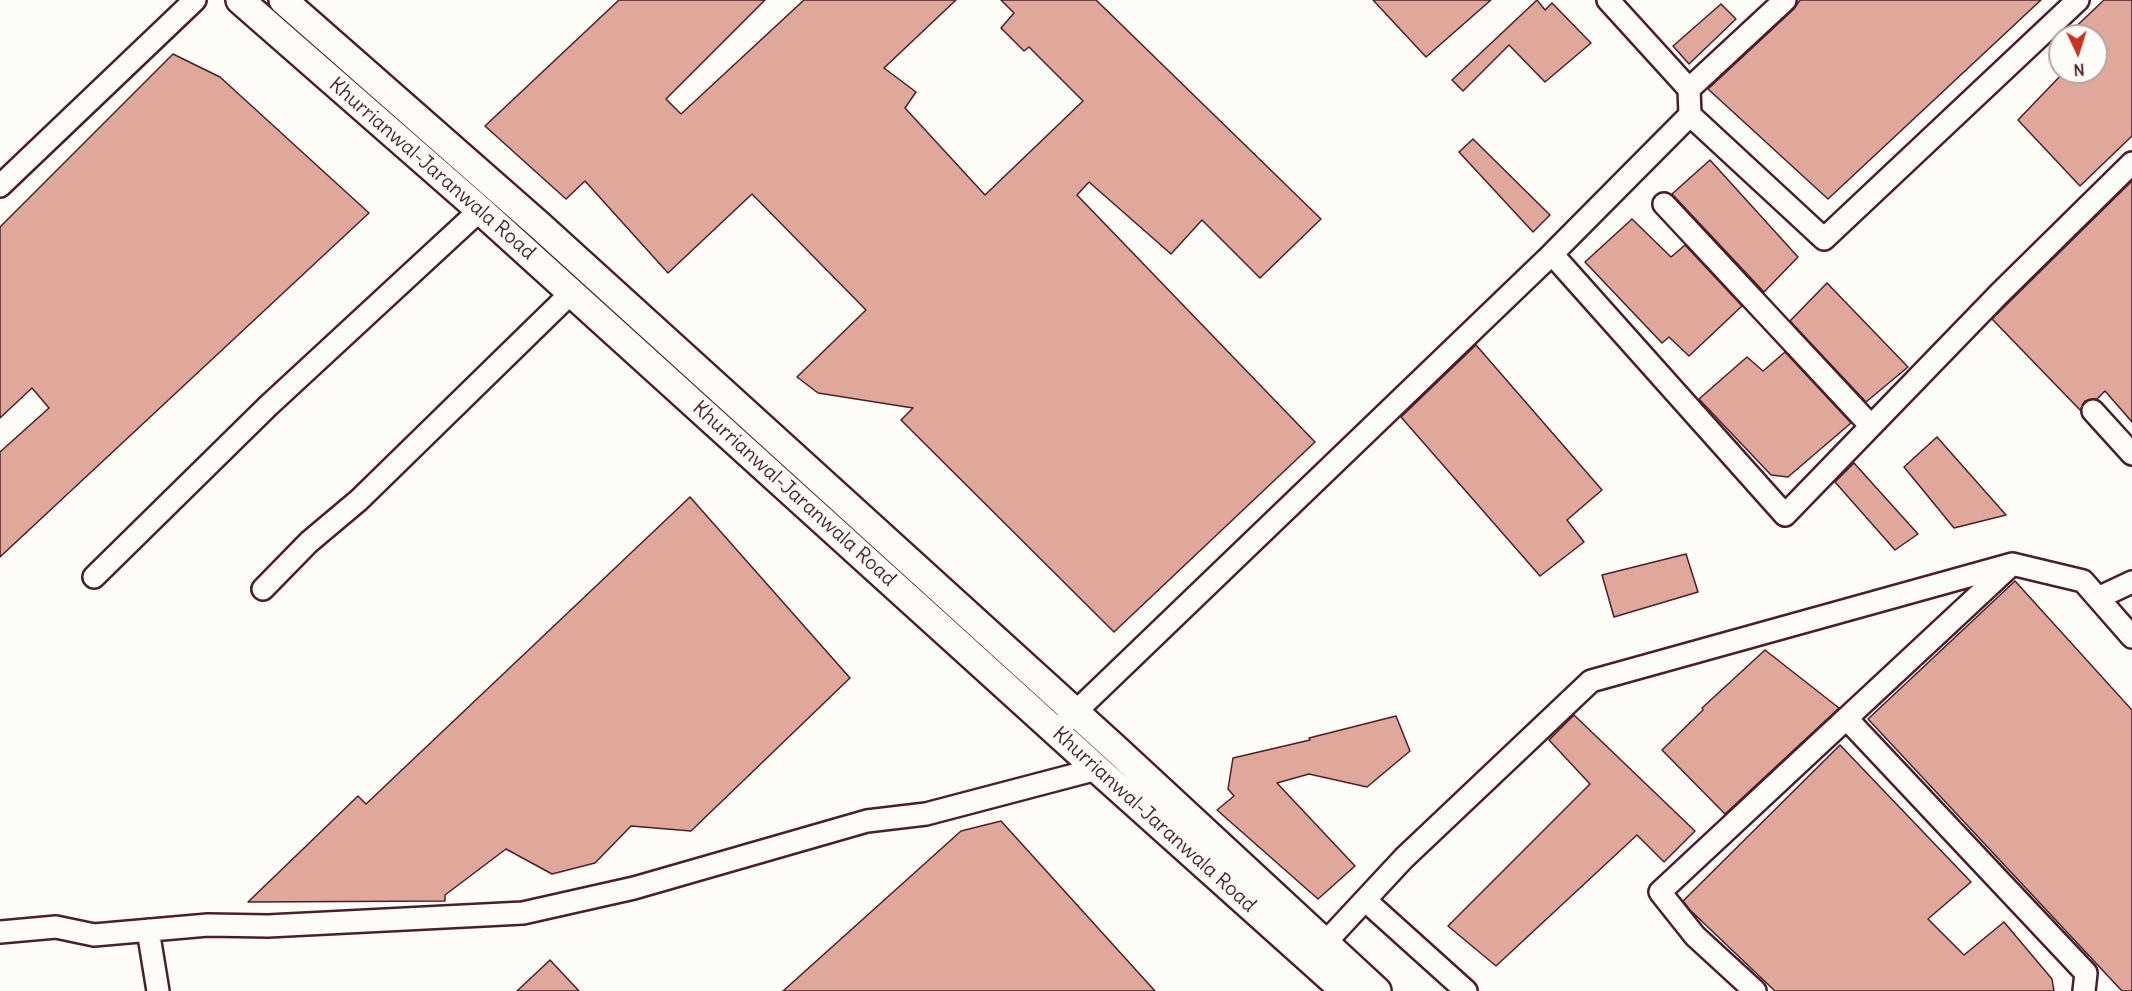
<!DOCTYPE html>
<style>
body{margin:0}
#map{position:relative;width:2132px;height:991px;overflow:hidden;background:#fdfcf7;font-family:Delius,sans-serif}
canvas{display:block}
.north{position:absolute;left:2048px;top:24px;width:60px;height:60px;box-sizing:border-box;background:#fdfcf7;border:2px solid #b5a4a5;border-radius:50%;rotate:176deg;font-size:16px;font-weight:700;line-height:24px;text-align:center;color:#4a1f2b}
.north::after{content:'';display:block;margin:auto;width:21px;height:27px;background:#c8321e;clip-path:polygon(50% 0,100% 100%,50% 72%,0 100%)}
</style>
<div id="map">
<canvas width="2132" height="991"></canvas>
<div class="north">N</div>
</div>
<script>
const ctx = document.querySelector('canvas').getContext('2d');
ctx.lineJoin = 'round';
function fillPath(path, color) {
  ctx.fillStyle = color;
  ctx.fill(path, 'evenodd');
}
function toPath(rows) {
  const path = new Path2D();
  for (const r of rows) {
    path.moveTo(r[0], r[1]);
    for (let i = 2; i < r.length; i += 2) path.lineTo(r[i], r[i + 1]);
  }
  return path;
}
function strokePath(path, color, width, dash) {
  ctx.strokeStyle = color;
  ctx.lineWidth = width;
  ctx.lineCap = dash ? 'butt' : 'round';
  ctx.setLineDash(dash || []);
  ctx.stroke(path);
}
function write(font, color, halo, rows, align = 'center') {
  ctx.font = font + ' Delius,sans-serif';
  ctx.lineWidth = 6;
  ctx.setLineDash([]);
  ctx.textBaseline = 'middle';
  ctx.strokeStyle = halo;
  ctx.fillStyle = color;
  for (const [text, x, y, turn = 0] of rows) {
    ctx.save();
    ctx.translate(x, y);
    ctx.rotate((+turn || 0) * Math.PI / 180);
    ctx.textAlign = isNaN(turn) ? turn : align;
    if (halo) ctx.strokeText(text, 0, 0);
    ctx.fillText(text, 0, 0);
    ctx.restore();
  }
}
const building = toPath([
 [619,0,765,0,666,99,681,114,804,0,956,0,884,68,916,92,905,108,985,195,1083,101,1029,47,1024,51,1001,28,1014,13,1001,0,1096,0,1321,219,1260,278,1202,220,1171,254,1089,182,1077,195,1315,442,1114,632,901,420,913,408,818,393,797,377,866,310,752,194,668,273,585,181,566,199,485,126,619,0],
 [1373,0,1491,0,1426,57,1373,0],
 [1537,0,1545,10,1552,3,1591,43,1545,82,1509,45,1463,91,1452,80,1537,0],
 [1800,0,2041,0,1828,199,1708,89,1794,9,1800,0],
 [2104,0,2132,0,2132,136,2080,186,2018,120,2064,72,2096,72,2096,36,2066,36,2104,0],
 [1721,4,1736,19,1689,64,1673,46,1721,4],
 [173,54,220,77,369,213,0,557,0,452,49,408,32,388,0,418,0,227,173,54],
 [1473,139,1550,215,1533,232,1459,152,1473,139],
 [1710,160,1798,257,1764,292,1672,194,1710,160],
 [2132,181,2132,422,2105,391,2097,399,2085,401,2081,411,1992,319,2132,181],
 [1632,219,1671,257,1685,245,1742,306,1689,356,1669,337,1662,343,1585,262,1632,219],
 [1827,283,1908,367,1866,402,1790,321,1827,283],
 [1476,345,1602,490,1567,520,1584,542,1540,576,1401,417,1476,345],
 [1785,352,1851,423,1788,477,1771,475,1699,399,1747,357,1763,371,1785,352],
 [1937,437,2006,515,1954,528,1904,467,1937,437],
 [1854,463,1918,534,1895,550,1835,482,1854,463],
 [690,497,850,678,691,831,631,826,595,863,552,874,506,849,445,895,445,901,248,902,358,796,366,804,690,497],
 [1686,554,1698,592,1614,617,1602,575,1686,554],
 [2015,581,2132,710,2132,991,2122,991,1868,719,2015,581],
 [1765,650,1839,708,1725,814,1662,750,1703,710,1702,708,1765,650],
 [1574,715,1695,831,1664,862,1637,835,1496,966,1448,926,1590,784,1549,740,1574,715],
 [1396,716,1410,751,1367,787,1309,774,1277,783,1355,866,1318,899,1217,810,1234,796,1228,789,1233,758,1310,740,1309,738,1396,716],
 [1840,745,1971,882,1928,919,1964,955,2004,922,2052,979,2054,991,1775,991,1690,910,1683,901,1840,745],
 [1001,821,1155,991,783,991,961,831,1001,821],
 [550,960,579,991,517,991,550,960]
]);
fillPath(building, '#e0a89a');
strokePath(building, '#4a1f2b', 1.5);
const minor = toPath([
 [1608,0,1689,89],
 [1785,0,1689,89,1690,115,1824,239,2078,0],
 [0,186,195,0],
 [1664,204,1871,426],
 [1552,254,1785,515,1999,294,2132,163],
 [2093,411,2132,454],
 [94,577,268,406,480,210],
 [263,589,309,542,359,500,571,293],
 [2098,598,2132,582],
 [1847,719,2086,973,2084,991],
 [1064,723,1552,254,1690,115],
 [1365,900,1466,991],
 [148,930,158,991],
 [0,932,56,927,94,935,208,925,268,926,523,913,634,888,867,821,926,814,1097,769],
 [1324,944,1404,858,1591,681,2012,564,2083,581,2132,637],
 [1755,991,1695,936,1660,892,2009,567]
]);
const major = toPath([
 [240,0,480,210,1097,769,1345,991],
 [283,0,539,225,1117,750,1377,991]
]);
strokePath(minor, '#4a1f2b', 26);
strokePath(major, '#4a1f2b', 32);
strokePath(minor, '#fdfcf7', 21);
strokePath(major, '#fdfcf7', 27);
write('20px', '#4a1f2b', '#fdfcf7', [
 ["Khurrianwal-Jaranwala Road",432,169,41],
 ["Khurrianwal-Jaranwala Road",794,494,42],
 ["Khurrianwal-Jaranwala Road",1154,820,42]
]);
</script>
